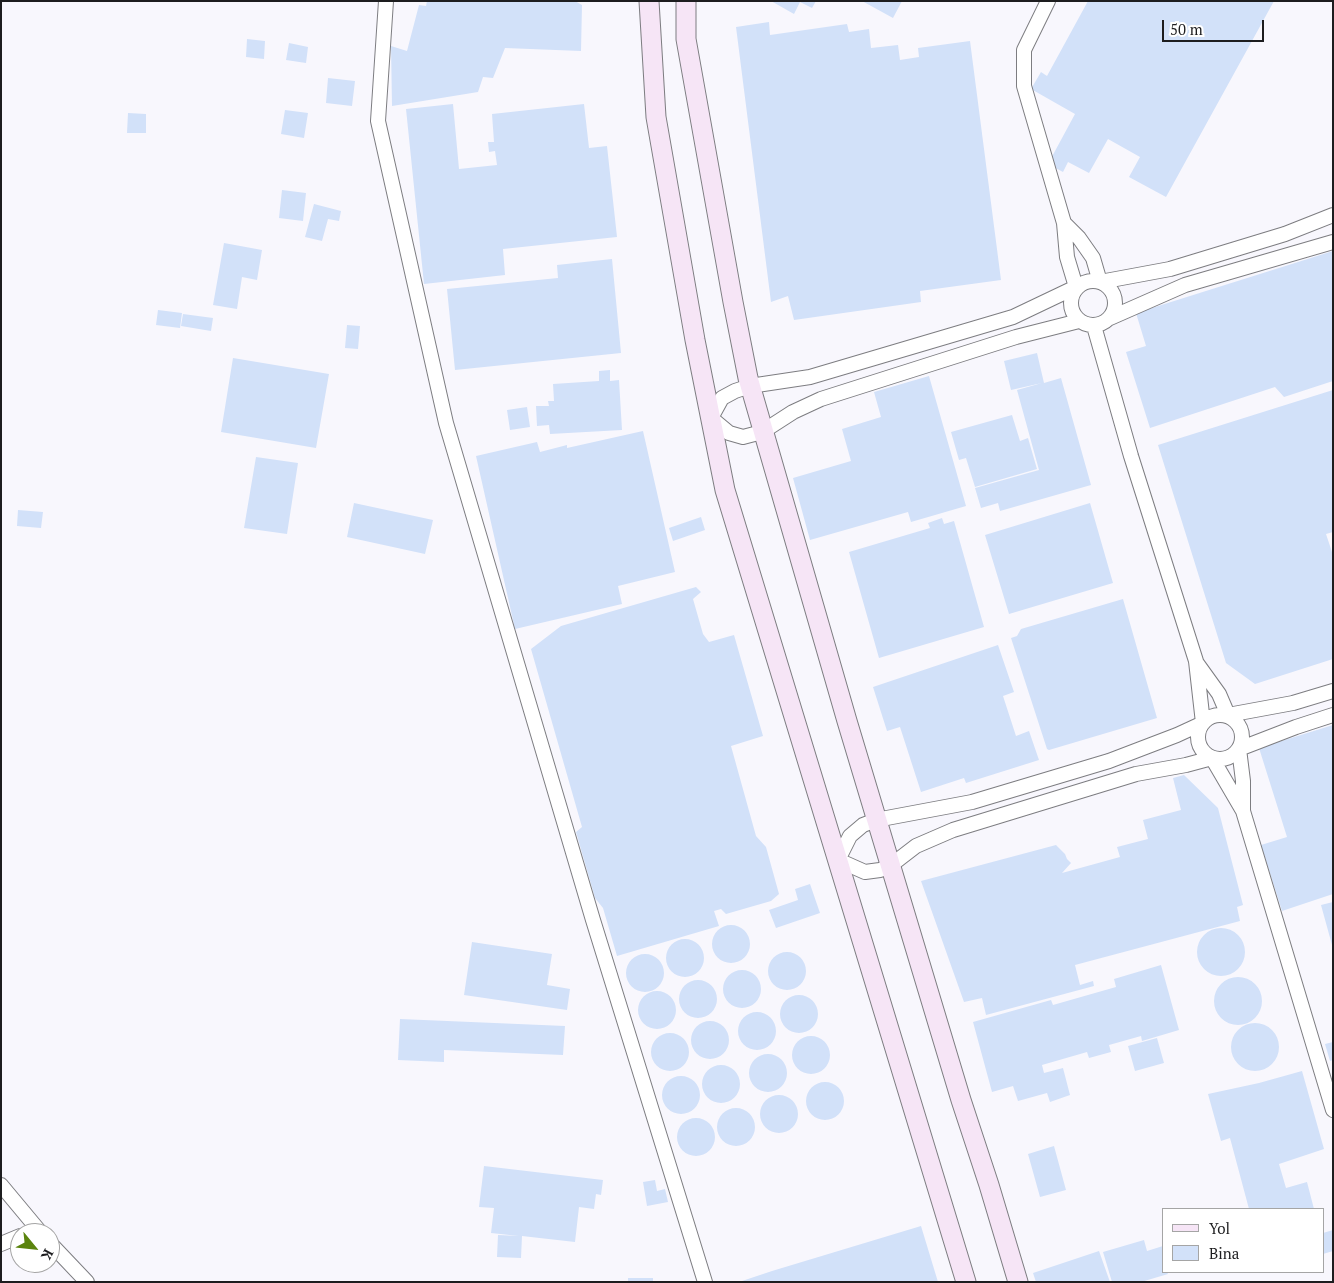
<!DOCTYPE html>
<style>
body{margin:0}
#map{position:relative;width:1334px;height:1283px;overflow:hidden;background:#f8f7fd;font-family:"PT Serif",serif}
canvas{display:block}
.frame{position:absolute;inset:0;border:2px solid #1d1d1f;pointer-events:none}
.legend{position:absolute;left:1162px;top:1208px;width:162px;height:65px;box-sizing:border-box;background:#fff;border:1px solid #a5a5a5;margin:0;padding:6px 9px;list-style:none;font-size:15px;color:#1d1d1f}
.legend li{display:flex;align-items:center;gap:10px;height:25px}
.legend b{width:25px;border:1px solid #a5a5a5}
.north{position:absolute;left:10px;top:1223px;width:50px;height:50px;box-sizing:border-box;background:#fff;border:1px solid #a5a5a5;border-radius:50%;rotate:118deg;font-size:14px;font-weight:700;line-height:20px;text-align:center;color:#1d1d1f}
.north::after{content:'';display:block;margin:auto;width:18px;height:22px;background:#5b840e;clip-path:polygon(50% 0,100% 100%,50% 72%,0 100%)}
.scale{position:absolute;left:1162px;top:20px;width:102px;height:22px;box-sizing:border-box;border:2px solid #1d1d1f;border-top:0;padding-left:6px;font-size:15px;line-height:18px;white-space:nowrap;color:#1d1d1f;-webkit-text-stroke:4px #fff;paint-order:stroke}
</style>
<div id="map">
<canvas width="1334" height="1283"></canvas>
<div class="frame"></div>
<ul class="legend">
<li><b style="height:6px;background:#f6e5f6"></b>Yol</li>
<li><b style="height:14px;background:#d2e1f9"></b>Bina</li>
</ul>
<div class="north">K</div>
<div class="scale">50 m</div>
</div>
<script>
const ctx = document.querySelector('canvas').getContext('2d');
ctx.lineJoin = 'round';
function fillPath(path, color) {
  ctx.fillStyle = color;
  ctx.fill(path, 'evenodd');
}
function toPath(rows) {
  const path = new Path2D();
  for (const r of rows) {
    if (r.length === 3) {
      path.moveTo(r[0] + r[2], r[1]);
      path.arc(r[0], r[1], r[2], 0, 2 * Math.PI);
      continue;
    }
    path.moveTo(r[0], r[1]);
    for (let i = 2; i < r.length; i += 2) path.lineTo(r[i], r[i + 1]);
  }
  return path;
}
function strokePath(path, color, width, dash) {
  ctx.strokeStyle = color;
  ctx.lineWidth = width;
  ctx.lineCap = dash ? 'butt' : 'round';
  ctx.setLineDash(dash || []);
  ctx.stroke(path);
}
fillPath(toPath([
 [427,1,575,1,582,5,581,51,505,48,493,78,483,77,478,92,392,106,391,46,407,51,419,5,426,6],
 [771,1,816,1,812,8,800,2,794,14],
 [862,1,902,1,893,18],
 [1088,1,1274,1,1166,197,1129,177,1140,157,1108,139,1089,173,1068,162,1063,172,1048,164,1075,114,1031,89,1041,72,1047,76],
 [769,22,770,35,847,24,849,32,869,29,871,48,898,45,900,60,919,57,918,48,970,41,1001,280,920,291,921,302,794,320,788,296,771,302,736,27],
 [247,39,265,41,264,59,246,57],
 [289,43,308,47,306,63,286,60],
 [328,78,355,81,352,106,326,103],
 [453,104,459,169,497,165,495,151,489,152,488,142,494,142,492,114,584,104,589,148,607,146,617,237,503,249,505,275,424,284,406,109],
 [285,110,308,113,304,138,281,134],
 [128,113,146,114,146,133,127,133],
 [282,190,306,193,303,221,279,218],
 [314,204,341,211,339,221,328,219,322,241,305,237],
 [224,243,262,250,257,280,242,277,237,309,213,305],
 [1333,251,1333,381,1284,397,1275,387,1150,428,1126,352,1146,346,1136,313],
 [612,259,621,353,455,370,447,289,558,278,557,265],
 [158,310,182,313,180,328,156,325],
 [183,314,213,318,211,331,181,326],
 [347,325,360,326,358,349,345,348],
 [1037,353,1044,383,1061,378,1091,485,1000,511,998,503,981,508,975,488,1039,470,1017,390,1042,383,1011,390,1004,361],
 [233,358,329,374,316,448,221,432],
 [610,370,610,381,619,380,622,430,550,434,549,425,537,426,536,406,549,406,548,401,554,401,553,384,599,381,599,371],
 [929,376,966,506,911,522,908,512,810,540,793,478,851,461,842,429,881,417,874,392],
 [1333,390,1333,532,1326,534,1333,555,1333,659,1255,684,1226,663,1158,445],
 [527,407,530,427,510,430,507,410],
 [1012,415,1020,441,1028,438,1037,469,975,487,966,458,959,460,951,432],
 [643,431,675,572,618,586,622,604,515,629,476,456,537,442,540,452,567,445,567,448],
 [256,457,298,463,287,534,244,528],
 [354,503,433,520,425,554,347,537],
 [1090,503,1113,583,1009,614,985,535],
 [18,510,43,512,41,528,17,526],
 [701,517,705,530,673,541,669,528],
 [942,518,944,524,954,521,984,627,879,658,849,552,930,528,928,523],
 [696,587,701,592,693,599,703,634,709,642,734,635,763,736,731,746,756,836,766,847,779,894,771,901,726,914,721,909,714,911,719,926,617,956,603,908,595,898,576,832,582,827,531,649,561,626],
 [1123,599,1157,718,1049,750,1047,749,1011,638,1017,636,1021,629],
 [998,645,1014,692,1003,696,1016,736,1029,731,1039,760,966,783,964,778,921,792,900,727,887,731,873,687],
 [1333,725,1333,894,1282,911,1261,845,1287,837,1259,748],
 [1184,775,1218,808,1243,905,1237,907,1240,921,1075,965,1080,985,1093,981,1094,986,986,1015,982,998,964,1002,921,881,1056,845,1065,854,1067,859,1071,863,1062,873,1120,857,1117,847,1148,839,1143,820,1181,810,1173,778],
 [810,884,820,913,776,928,769,910,798,900,795,889],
 [1333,902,1333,944,1332,945,1321,905],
 [731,944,19],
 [1221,952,24],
 [685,958,19],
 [472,942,552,954,547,985,570,989,567,1010,464,995],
 [787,971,19],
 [645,973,19],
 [1161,965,1179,1030,1142,1041,1141,1036,1109,1045,1111,1052,1089,1058,1087,1052,1042,1065,1044,1073,1063,1068,1070,1095,1050,1102,1047,1093,1018,1101,1013,1086,992,1092,973,1022,1051,1000,1053,1005,1116,987,1114,979],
 [742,989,19],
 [1238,1001,24],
 [698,999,19],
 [657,1010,19],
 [799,1014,19],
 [757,1031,19],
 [400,1019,565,1026,563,1055,444,1050,444,1062,398,1060],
 [710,1040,19],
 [1255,1047,24],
 [670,1052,19],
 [811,1055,19],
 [1157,1038,1164,1063,1135,1071,1128,1046],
 [1333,1042,1333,1060,1330,1061,1325,1044],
 [768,1073,19],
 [721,1084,19],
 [1302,1071,1324,1149,1279,1164,1286,1188,1307,1182,1314,1209,1249,1209,1230,1138,1221,1141,1208,1094,1259,1083],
 [681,1095,19],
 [825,1101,19],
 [779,1114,19],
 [736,1127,19],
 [696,1137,19],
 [1054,1146,1066,1190,1040,1197,1028,1154],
 [484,1166,603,1180,601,1195,596,1194,594,1209,579,1207,575,1242,522,1236,521,1258,497,1257,498,1235,519,1236,491,1233,494,1208,479,1207],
 [655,1180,657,1191,665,1189,668,1202,647,1206,643,1182],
 [921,1226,938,1282,739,1282,772,1271],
 [1333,1230,1333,1251,1323,1254,1323,1233],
 [1144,1240,1147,1251,1163,1246,1163,1272,1167,1272,1168,1274,1141,1282,1112,1282,1103,1252],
 [1099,1251,1110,1282,1036,1282,1033,1273],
 [628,1278,653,1278,653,1282,628,1282]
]), '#d2e1f9');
const street = toPath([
 [386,1,378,121,446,423,593,920,705,1282],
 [1048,1,1024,50,1024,86,1064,223,1067,257,1076,287,1013,317,810,377,750,386,735,391,722,398,711,418,729,433,743,437,762,432,793,412,821,399,1016,337,1079,321],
 [1064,223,1079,238,1093,258,1100,282,1170,269,1285,234,1333,215],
 [1093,303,22],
 [1110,318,1185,285,1333,242],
 [1094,326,1131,456,1196,661,1203,723,1177,735,1109,761,972,802,876,820,863,825,850,836,838,860,865,872,880,870,890,866,916,846,953,830,1136,774,1186,765,1212,758,1243,811,1333,1110],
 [1196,662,1219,694,1228,715,1293,703,1333,691],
 [1220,737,22],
 [1243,811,1243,781,1239,749,1296,727,1333,715],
 [1,1185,41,1233],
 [50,1243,87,1282],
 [1,1244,20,1236]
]);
const secondary = toPath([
 [649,1,656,117,695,340,725,490,966,1282],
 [686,1,686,39,733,302,748,378,847,721,961,1100,989,1185,1018,1282]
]);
strokePath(street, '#7d7d81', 16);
strokePath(secondary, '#7d7d81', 21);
strokePath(street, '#fff', 14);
strokePath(secondary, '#f6e5f6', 19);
</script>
